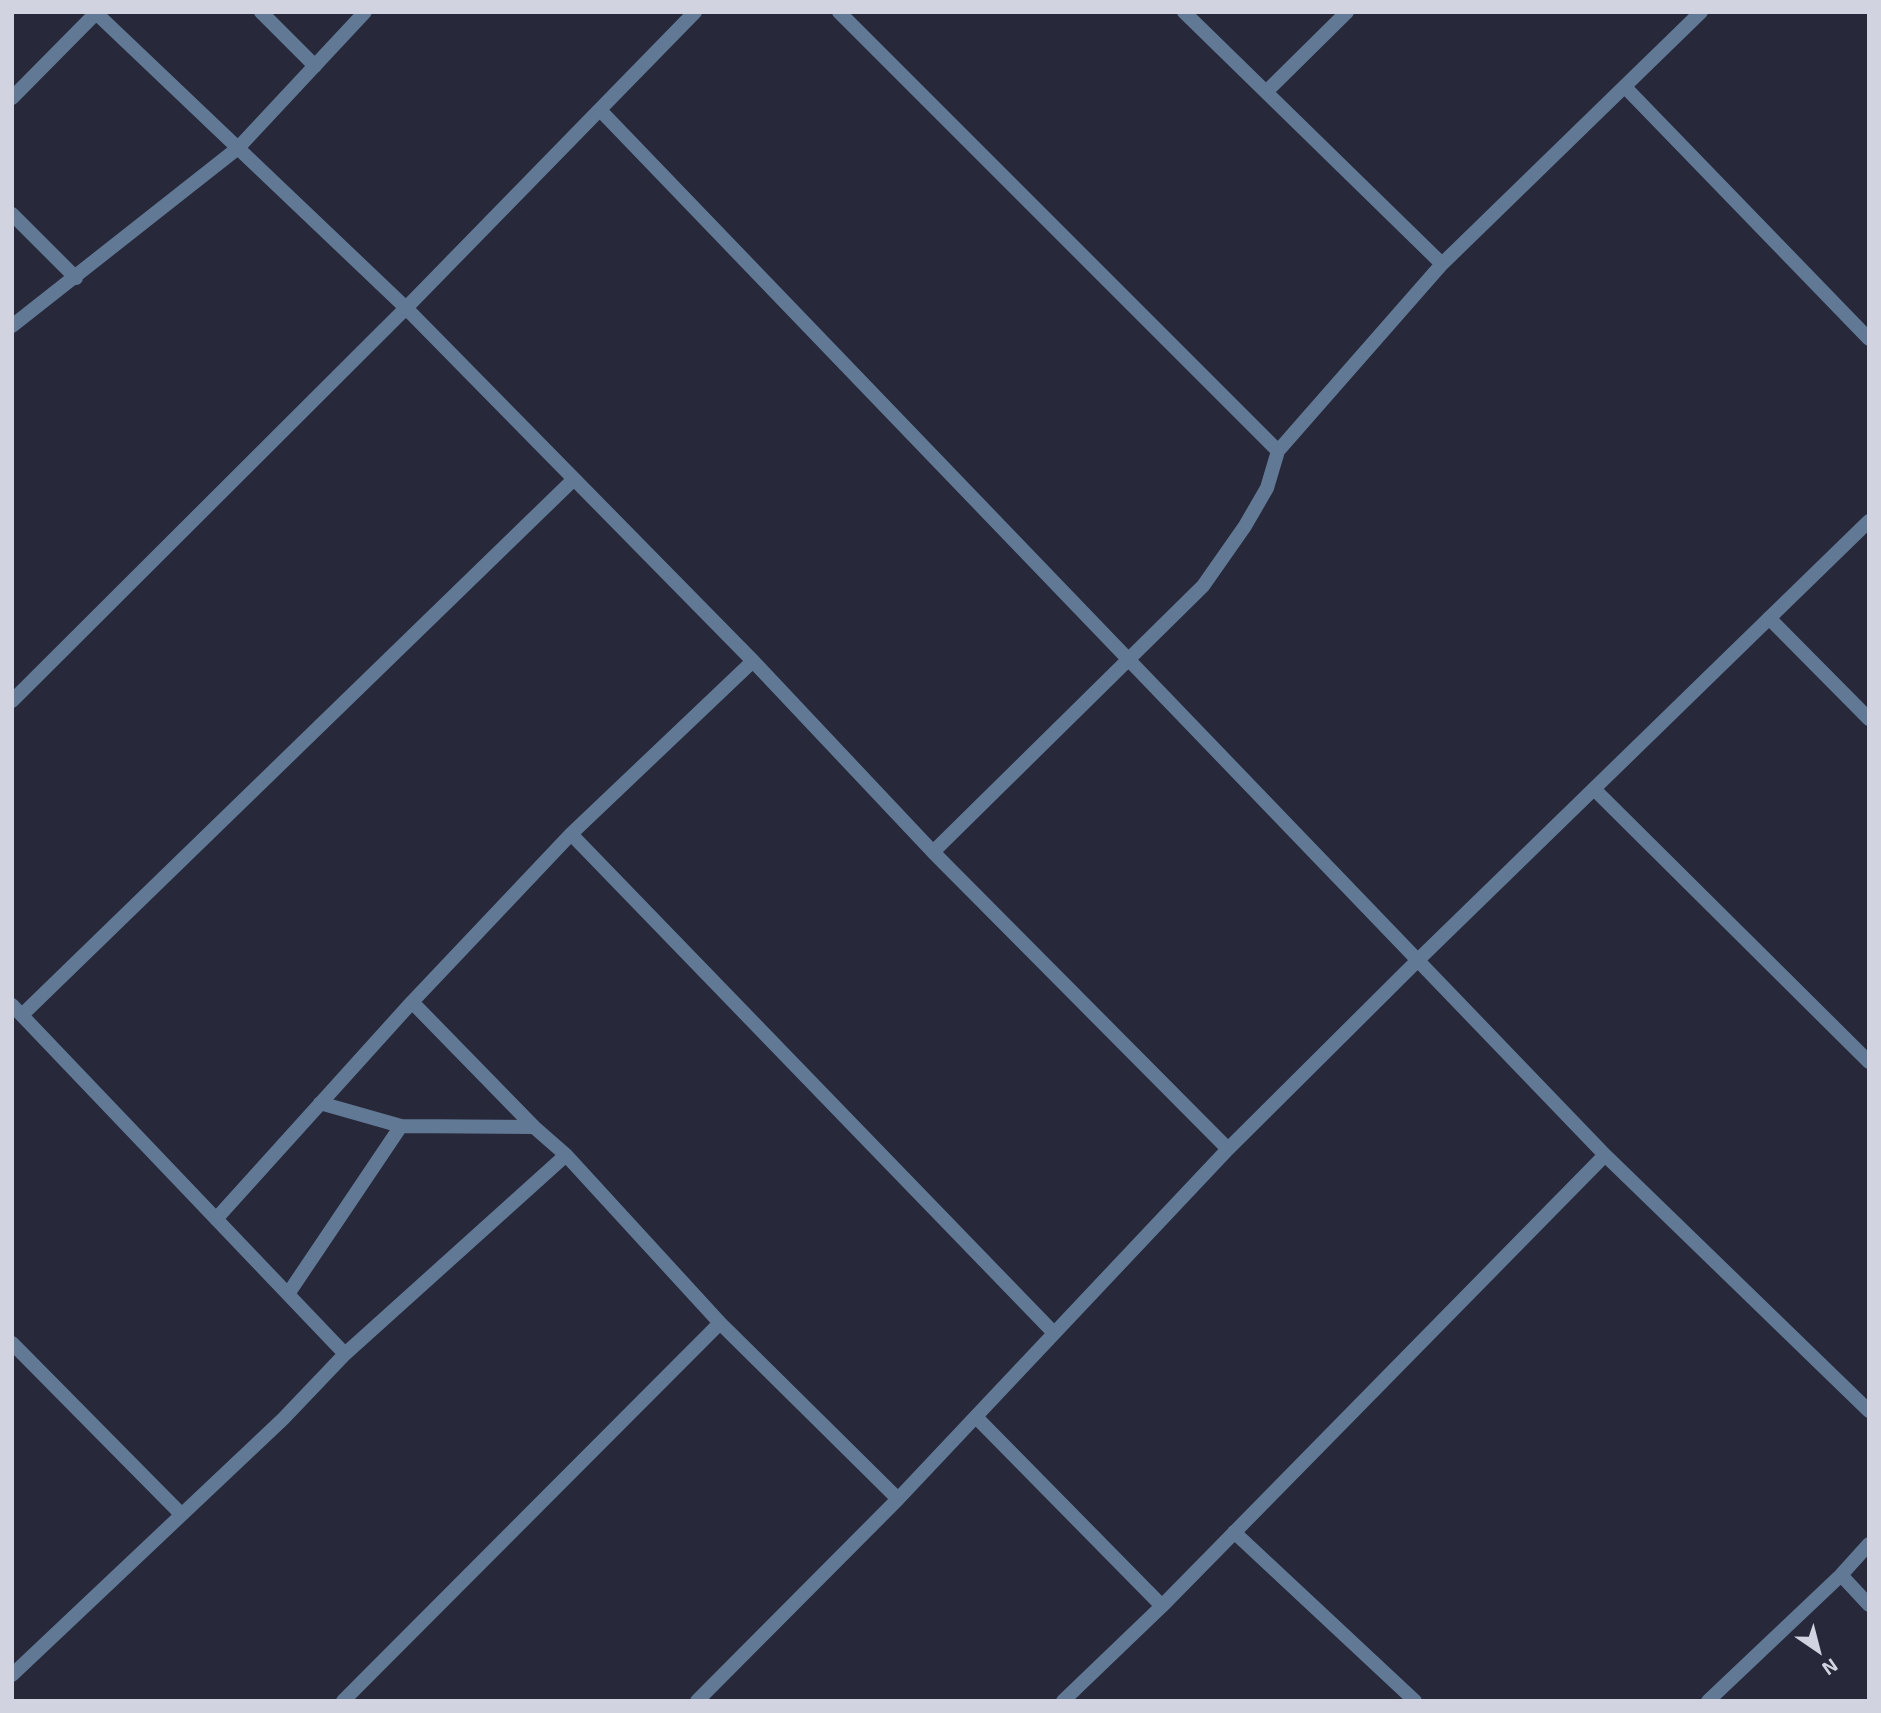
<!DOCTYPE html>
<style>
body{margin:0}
#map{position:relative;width:1881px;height:1713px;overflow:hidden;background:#27293b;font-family:"Exo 2",sans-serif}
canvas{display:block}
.frame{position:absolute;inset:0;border:14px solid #d1d3e0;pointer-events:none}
.north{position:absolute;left:1783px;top:1615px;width:70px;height:70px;-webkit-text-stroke:5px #27293b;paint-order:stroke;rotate:145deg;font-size:19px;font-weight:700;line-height:28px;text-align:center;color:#d1d3e0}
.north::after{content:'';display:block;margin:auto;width:24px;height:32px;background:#d1d3e0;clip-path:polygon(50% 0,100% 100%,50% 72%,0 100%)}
</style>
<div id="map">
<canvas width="1881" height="1713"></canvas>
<div class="frame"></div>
<div class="north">N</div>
</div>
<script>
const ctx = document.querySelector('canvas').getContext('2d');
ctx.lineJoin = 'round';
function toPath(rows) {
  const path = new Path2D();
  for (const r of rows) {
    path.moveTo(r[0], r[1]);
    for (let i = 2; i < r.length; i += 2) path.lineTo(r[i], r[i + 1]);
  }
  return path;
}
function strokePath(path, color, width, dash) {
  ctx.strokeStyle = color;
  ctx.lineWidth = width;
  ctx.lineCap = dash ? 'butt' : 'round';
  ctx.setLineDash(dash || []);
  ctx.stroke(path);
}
strokePath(toPath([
 [95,12,406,308,753,661,933,852,1228,1149],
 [261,12,315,66],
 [839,12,1278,451],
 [1184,12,1442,264],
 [1625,87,1869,339],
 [1266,92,1347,12],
 [12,98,97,12],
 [600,110,1605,1155,1869,1411],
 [12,214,76,278],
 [12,326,238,148,365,12],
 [1769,618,1869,719],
 [12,701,406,308,695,12],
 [1594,789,1869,1062],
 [571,834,1053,1332],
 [933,852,1203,586,1245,526,1267,488,1278,451,1442,264,1701,12],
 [412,1002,534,1127,566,1155,720,1323,898,1499],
 [12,1005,345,1354,283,1419,12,1675],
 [22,1015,574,479],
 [320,1103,401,1126,534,1127],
 [216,1219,412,1002,571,834,753,661],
 [288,1294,401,1126],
 [12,1343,181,1514],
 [345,1354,566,1155],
 [976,1417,1162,1606],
 [1234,1532,1415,1701],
 [1841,1575,1869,1605],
 [343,1701,720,1323],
 [697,1701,898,1499,1228,1149,1418,960,1869,521],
 [1063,1701,1162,1606,1605,1155],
 [1708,1701,1841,1575,1869,1544]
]), '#627996', 14);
</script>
